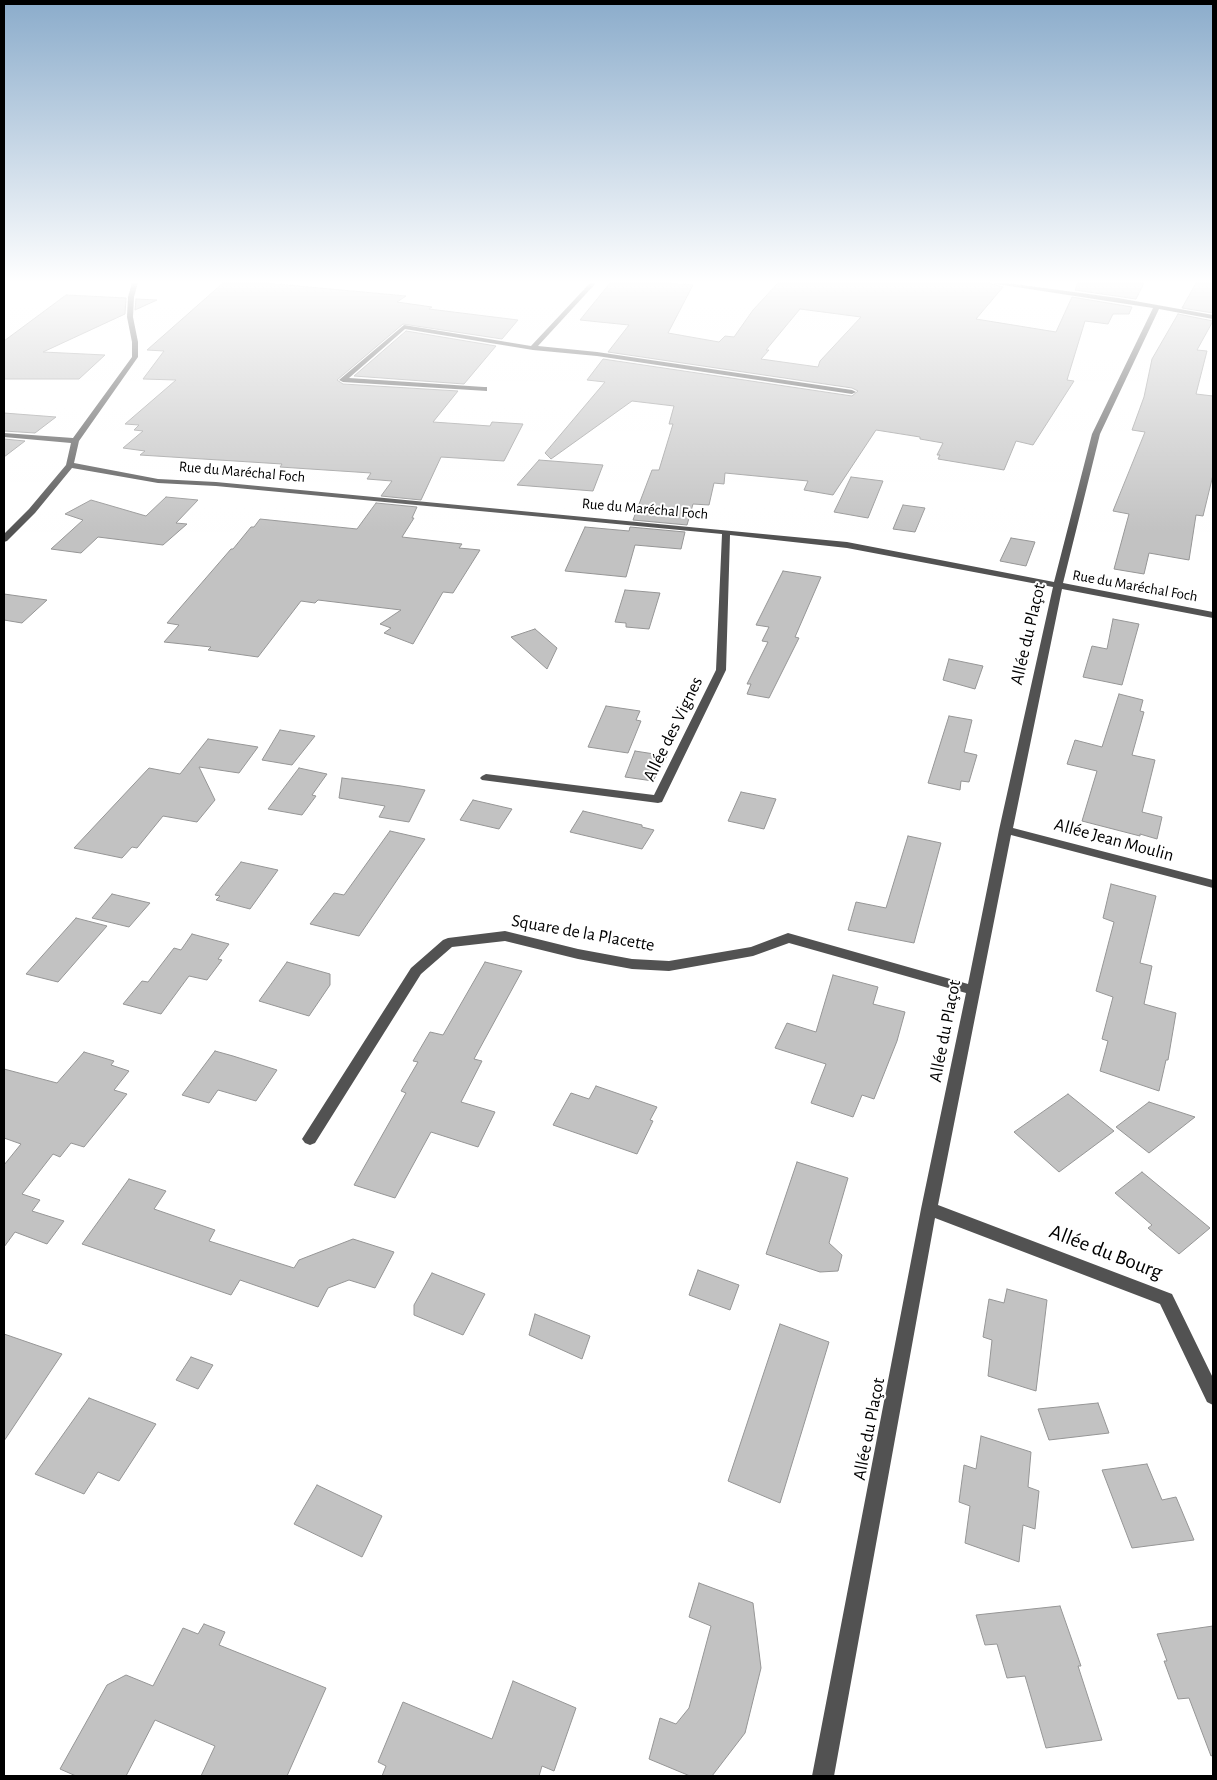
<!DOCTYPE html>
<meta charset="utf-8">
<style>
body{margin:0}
#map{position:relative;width:1217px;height:1780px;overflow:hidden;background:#fff;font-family:"Alegreya Sans",sans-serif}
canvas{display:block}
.frame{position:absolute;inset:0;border:5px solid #000;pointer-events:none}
</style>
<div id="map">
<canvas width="1217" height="1780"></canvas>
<div class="frame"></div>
</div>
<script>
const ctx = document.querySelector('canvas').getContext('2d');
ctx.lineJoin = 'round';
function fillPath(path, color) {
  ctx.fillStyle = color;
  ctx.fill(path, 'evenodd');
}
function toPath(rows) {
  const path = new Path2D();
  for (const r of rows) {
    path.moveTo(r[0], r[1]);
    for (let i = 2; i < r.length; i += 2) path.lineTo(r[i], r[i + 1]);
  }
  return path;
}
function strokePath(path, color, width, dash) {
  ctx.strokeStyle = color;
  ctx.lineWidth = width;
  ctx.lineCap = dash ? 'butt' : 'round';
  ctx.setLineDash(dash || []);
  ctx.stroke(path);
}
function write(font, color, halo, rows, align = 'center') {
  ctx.font = font + ' "Alegreya Sans",sans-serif';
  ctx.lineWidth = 4;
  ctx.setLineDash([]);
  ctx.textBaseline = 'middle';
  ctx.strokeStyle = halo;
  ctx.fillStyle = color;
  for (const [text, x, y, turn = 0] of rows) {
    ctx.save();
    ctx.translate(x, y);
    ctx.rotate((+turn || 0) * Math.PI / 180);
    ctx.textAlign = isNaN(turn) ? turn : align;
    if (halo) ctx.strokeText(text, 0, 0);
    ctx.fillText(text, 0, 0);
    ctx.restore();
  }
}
const building = toPath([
 [223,283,266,283,406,296,397,302,432,307,429,309,518,320,502,339,403,324,337,380,343,384,458,391,433,422,490,426,492,422,523,424,504,461,441,457,421,500,381,496,392,481,367,479,371,473,280,467,282,464,140,455,145,451,123,448,143,431,134,430,139,425,125,424,176,380,143,379,164,351,147,350,223,283],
 [610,283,666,283,693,285,668,333,719,342,725,336,734,337,753,310,778,283,988,283,1003,287,976,319,1056,332,1072,297,1132,307,1129,314,1113,314,1108,324,1085,321,1067,380,1074,381,1033,445,1016,441,1004,470,938,459,940,455,937,455,943,443,920,439,920,437,876,430,833,495,804,490,808,481,725,473,724,484,714,483,709,505,693,504,687,525,633,520,652,470,659,470,673,424,669,424,674,406,632,401,551,459,545,453,605,382,587,380,603,359,852,396,858,391,852,388,608,352,629,325,580,320,610,283],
 [800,309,861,317,820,361,818,367,761,359,769,350,766,350,800,309],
 [1078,283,1144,283,1136,299,1075,290,1078,283],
 [1196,283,1213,283,1213,313,1182,308,1196,283],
 [66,295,126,298,125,314,43,352,105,355,79,379,4,379,4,341,66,295],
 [136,299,157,300,135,310,136,299],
 [1178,314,1213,321,1197,350,1207,351,1196,394,1213,396,1213,475,1203,516,1196,515,1189,560,1149,553,1144,574,1114,569,1129,514,1113,511,1145,432,1132,430,1144,397,1152,359,1178,314],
 [406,331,496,346,464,384,354,376,406,331],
 [4,413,56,417,35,433,4,431,4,413],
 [4,439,25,441,4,457,4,439],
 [539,460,603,465,593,491,517,485,539,460],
 [851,477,883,481,868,518,834,512,851,477],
 [166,497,198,500,176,523,187,524,163,545,98,537,81,553,51,549,83,520,65,514,91,500,146,516,166,497],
 [376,503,417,507,412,518,414,518,402,537,462,544,459,548,480,550,453,593,443,592,413,644,384,633,391,628,380,624,401,610,318,600,315,603,301,601,258,657,208,650,211,647,164,642,179,625,167,623,231,549,233,549,251,527,254,527,260,519,357,529,376,503],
 [903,505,925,508,915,532,893,529,903,505],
 [585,527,629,531,630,527,685,532,681,549,635,545,626,577,565,571,585,527],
 [1011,538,1035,542,1026,566,1000,561,1011,538],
 [783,571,821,577,795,637,799,638,769,698,747,694,751,684,747,684,768,642,762,641,769,627,756,625,783,571],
 [625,590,660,593,649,629,626,627,626,623,615,622,625,590],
 [4,594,47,600,22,623,4,620,4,594],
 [1113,619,1139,624,1122,685,1083,677,1092,646,1107,649,1113,619],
 [535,629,557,648,547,669,511,637,535,629],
 [949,659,983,666,975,689,943,680,949,659],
 [1119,694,1143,700,1140,711,1144,712,1132,755,1155,760,1142,812,1162,817,1157,839,1140,834,1140,836,1082,821,1097,771,1067,764,1075,740,1102,747,1119,694],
 [606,706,640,711,636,720,641,721,628,753,588,747,606,706],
 [949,716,972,720,964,752,977,755,969,782,961,781,960,790,928,783,949,716],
 [280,730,315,736,292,765,262,760,280,730],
 [208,739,258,747,239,773,199,767,215,800,197,822,163,816,137,848,132,847,122,858,74,848,149,768,180,774,208,739],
 [635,751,667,756,653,781,625,777,635,751],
 [299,768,327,774,312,795,316,796,302,815,268,809,299,768],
 [342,778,401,786,425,790,409,822,379,817,385,806,339,798,342,778],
 [741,792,776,799,764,829,728,821,741,792],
 [473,800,512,809,499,829,460,820,473,800],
 [583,811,642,825,642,827,654,830,642,849,570,832,583,811],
 [390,831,425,839,359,936,310,924,334,893,344,895,390,831],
 [908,836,941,843,914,943,848,930,856,902,886,908,908,836],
 [241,862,278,870,250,909,216,900,220,896,215,895,241,862],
 [1111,884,1156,896,1140,963,1152,966,1144,1004,1176,1013,1168,1060,1166,1060,1159,1091,1100,1071,1108,1041,1102,1039,1113,997,1096,991,1114,922,1103,918,1111,884],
 [112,894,150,903,129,927,92,918,112,894],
 [76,918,107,926,58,982,26,974,76,918],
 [192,934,229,944,218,959,222,960,207,980,189,976,161,1014,123,1004,142,981,148,982,174,948,181,950,192,934],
 [287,962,330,974,330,985,309,1016,259,1001,287,962],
 [485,962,522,971,474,1059,482,1061,461,1102,495,1112,478,1147,431,1132,395,1198,354,1185,406,1093,401,1091,418,1062,413,1061,430,1032,443,1035,485,962],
 [833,975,878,987,873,1004,905,1012,897,1041,874,1099,862,1095,853,1117,811,1103,826,1064,775,1048,787,1023,816,1032,833,975],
 [215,1051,233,1056,277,1070,256,1101,218,1090,209,1103,182,1095,215,1051],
 [84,1052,114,1061,111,1065,129,1071,114,1090,127,1094,84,1147,71,1143,60,1157,53,1154,22,1194,40,1200,32,1211,64,1221,47,1244,15,1232,4,1247,4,1165,21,1144,4,1138,4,1069,57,1083,84,1052],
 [596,1086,657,1107,650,1120,653,1121,637,1154,553,1125,571,1093,589,1099,596,1086],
 [1068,1094,1114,1131,1059,1172,1014,1132,1068,1094],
 [1149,1102,1195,1117,1149,1153,1116,1127,1149,1102],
 [797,1162,848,1178,829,1243,842,1255,838,1271,820,1272,766,1254,797,1162],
 [1142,1172,1210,1228,1179,1254,1148,1228,1152,1225,1115,1193,1142,1172],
 [129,1179,166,1191,154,1209,215,1230,209,1241,294,1268,299,1260,353,1239,394,1252,375,1288,349,1280,328,1288,318,1307,240,1280,231,1295,82,1244,129,1179],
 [698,1270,739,1285,730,1310,689,1295,698,1270],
 [432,1273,485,1294,463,1335,414,1315,414,1305,432,1273],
 [1007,1289,1047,1300,1036,1391,988,1376,992,1340,983,1337,989,1299,1004,1303,1007,1289],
 [535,1314,590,1336,582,1359,529,1335,535,1314],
 [780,1324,829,1342,780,1503,728,1481,780,1324],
 [4,1334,62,1354,4,1441,4,1334],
 [191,1357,213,1365,198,1389,176,1380,191,1357],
 [89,1398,156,1424,119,1481,98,1472,84,1494,35,1474,89,1398],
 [1098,1403,1109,1433,1049,1440,1038,1409,1098,1403],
 [981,1436,1031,1452,1028,1487,1039,1491,1035,1529,1023,1525,1019,1562,965,1543,970,1506,959,1502,964,1465,976,1469,981,1436],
 [1147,1464,1162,1500,1176,1497,1194,1540,1132,1548,1102,1470,1147,1464],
 [317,1485,382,1516,362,1557,294,1524,317,1485],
 [699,1583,753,1603,761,1668,745,1733,712,1776,690,1776,649,1759,660,1718,676,1724,689,1708,711,1626,689,1617,699,1583],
 [1060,1606,1081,1666,1078,1666,1102,1740,1046,1748,1025,1676,1007,1678,997,1644,985,1645,976,1615,1060,1606],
 [204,1624,225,1632,219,1645,326,1688,287,1776,201,1776,215,1746,155,1720,126,1776,76,1776,60,1769,107,1685,126,1675,153,1686,183,1628,198,1634,204,1624],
 [1213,1626,1213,1755,1211,1756,1189,1698,1178,1699,1164,1661,1167,1661,1157,1634,1213,1626],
 [513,1681,576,1708,554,1771,542,1766,539,1776,382,1776,386,1766,378,1762,403,1702,492,1739,513,1681]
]);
fillPath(building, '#c2c2c2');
strokePath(building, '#969696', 1);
fillPath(toPath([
 [132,283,138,283,134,297,133,317,138,342,138,357,79,441,74,463,158,479,216,482,847,542,1054,582,1092,434,1153,308,990,283,1007,283,1118,298,1213,315,1213,319,1159,309,1100,434,1063,583,1213,612,1213,618,1062,589,1013,828,1213,880,1213,888,1011,835,938,1205,1172,1294,1213,1378,1213,1405,1207,1402,1160,1304,935,1218,834,1776,812,1776,921,1209,966,993,789,943,753,956,669,971,632,969,578,959,505,941,452,947,421,974,315,1143,310,1145,305,1143,302,1139,411,968,443,940,448,938,505,931,578,949,632,959,669,961,751,947,788,933,968,984,999,830,1053,587,847,548,730,535,726,670,662,802,658,803,482,780,480,778,482,776,486,774,654,795,716,670,722,534,216,486,158,483,72,468,35,513,7,541,4,542,4,534,29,509,66,465,71,443,4,437,4,433,73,438,132,357,132,342,127,317,128,297,132,283],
 [590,283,596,283,538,346,597,352,852,390,856,392,852,394,597,356,533,350,405,329,349,378,484,387,487,387,487,391,343,382,339,380,404,325,531,346,590,283]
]), '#525252');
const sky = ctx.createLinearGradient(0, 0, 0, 532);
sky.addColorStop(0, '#8baccb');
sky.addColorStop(0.53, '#fff');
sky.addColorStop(1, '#ffffff00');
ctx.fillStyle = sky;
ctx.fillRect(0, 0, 1217, 532);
write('15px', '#000', '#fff', [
 ["Rue du Maréchal Foch",242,472,5],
 ["Rue du Maréchal Foch",645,509,5],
 ["Rue du Maréchal Foch",1135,586,10]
]);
write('18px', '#000', '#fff', [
 ["Allée du Plaçot",1028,634,-77],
 ["Allée des Vignes",673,729,-64],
 ["Allée Jean Moulin",1114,840,15],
 ["Square de la Placette",583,933,10],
 ["Allée du Plaçot",945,1031,-79],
 ["Allée du Plaçot",869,1429,-79]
]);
write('21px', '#000', '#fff', [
 ["Allée du Bourg",1106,1252,21]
]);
</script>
